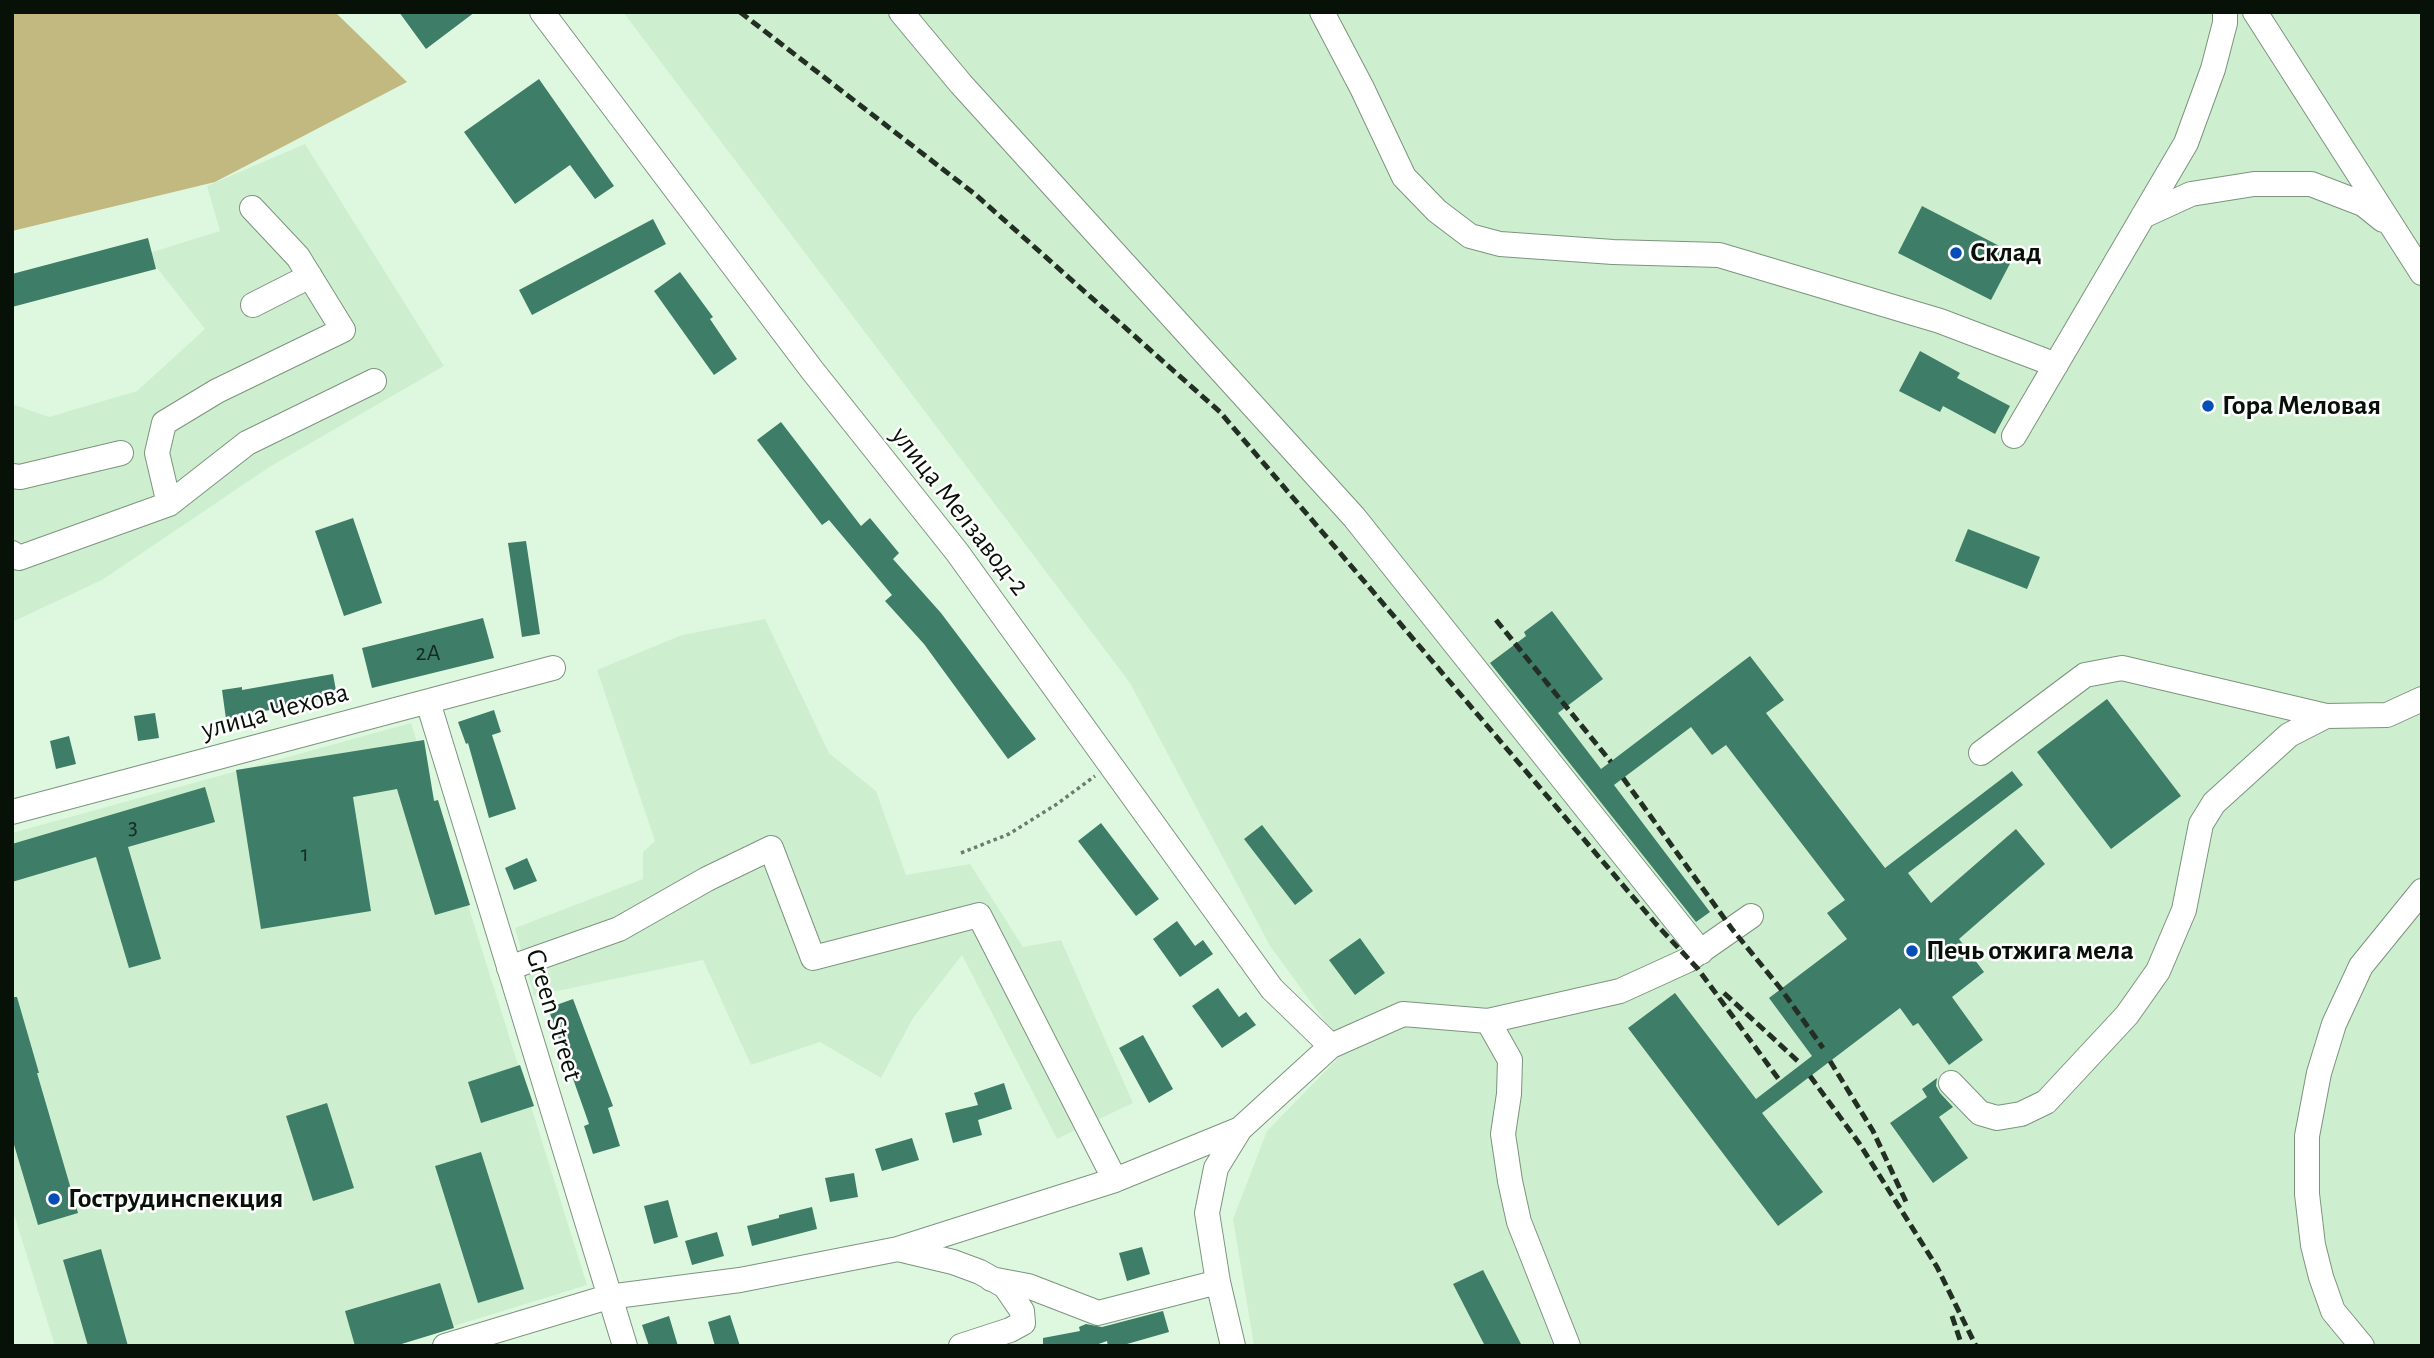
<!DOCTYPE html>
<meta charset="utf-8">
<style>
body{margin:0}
#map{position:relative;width:2434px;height:1358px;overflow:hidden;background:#def8df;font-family:"Alegreya Sans",sans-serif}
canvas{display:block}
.frame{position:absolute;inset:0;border:14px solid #081108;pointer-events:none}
</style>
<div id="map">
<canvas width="2434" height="1358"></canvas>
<div class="frame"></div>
</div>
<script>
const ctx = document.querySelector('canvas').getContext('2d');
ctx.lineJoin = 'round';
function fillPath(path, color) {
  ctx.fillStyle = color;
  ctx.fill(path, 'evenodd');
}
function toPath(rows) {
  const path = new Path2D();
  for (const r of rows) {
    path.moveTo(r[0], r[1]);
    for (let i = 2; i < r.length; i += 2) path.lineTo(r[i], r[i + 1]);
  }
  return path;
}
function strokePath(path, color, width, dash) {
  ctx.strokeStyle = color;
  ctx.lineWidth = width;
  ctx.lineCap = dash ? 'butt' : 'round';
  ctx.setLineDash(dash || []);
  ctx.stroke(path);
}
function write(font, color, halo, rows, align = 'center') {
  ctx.font = font + ' "Alegreya Sans",sans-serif';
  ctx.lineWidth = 5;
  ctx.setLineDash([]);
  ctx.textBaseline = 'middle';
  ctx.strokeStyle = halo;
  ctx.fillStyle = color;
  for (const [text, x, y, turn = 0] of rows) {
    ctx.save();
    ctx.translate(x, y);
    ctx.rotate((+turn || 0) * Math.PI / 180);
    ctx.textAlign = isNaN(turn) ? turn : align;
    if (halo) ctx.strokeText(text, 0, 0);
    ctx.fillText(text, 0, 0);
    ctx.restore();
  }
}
fillPath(toPath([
 [623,12,2422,12,2422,1346,1254,1346,1233,1219,1267,1131,1346,1050,1270,946,1130,683],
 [305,144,444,366,271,466,102,580,12,622,12,404,49,417,137,391,205,329,146,254,220,231,207,186],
 [765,619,829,753,876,791,906,875,970,864,1023,947,1061,940,1133,1103,1057,1139,962,955,913,1018,881,1078,820,1042,751,1065,703,960,534,996,515,928,643,879,643,852,655,841,597,670,682,635],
 [411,723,587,1285,389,1346,55,1346,12,1208,12,833]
]), '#ceefcf');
fillPath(toPath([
 [12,12,335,12,407,82,215,182,12,231]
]), '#c2b981');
fillPath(toPath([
 [399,12,475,12,426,49],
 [539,79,614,186,595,199,570,165,515,204,464,132],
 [1922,206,2015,254,1991,300,1898,253],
 [653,219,666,244,532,315,519,290],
 [148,238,156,269,12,307,12,274],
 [680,272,713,317,710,319,737,359,714,375,654,291],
 [1920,351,1960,373,1957,378,2010,406,1995,434,1943,406,1940,412,1899,391],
 [781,422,861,526,870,518,899,553,893,559,941,613,1036,739,1008,759,924,644,885,601,892,595,829,520,822,525,757,440],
 [353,518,382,603,344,616,315,531],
 [1968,529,2040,557,2027,589,1955,561],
 [526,541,540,634,522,637,508,543],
 [1552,611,1603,679,1558,713,1601,769,1750,656,1784,700,1766,713,1885,868,2012,771,2023,785,1908,873,1931,903,2016,829,2045,864,1959,939,1984,972,1952,997,1983,1040,1949,1065,1918,1023,1913,1026,1900,1008,1762,1113,1823,1192,1778,1226,1628,1028,1675,993,1756,1099,1812,1056,1769,998,1847,939,1827,913,1845,900,1726,745,1712,755,1691,727,1614,785,1710,912,1696,922,1490,663,1526,636,1524,632],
 [483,618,494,658,372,688,362,648],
 [333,674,337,696,226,719,222,690,242,687,242,690],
 [2107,699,2181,796,2111,849,2037,752],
 [494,710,501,732,492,735,516,809,489,818,468,743,466,744,458,722],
 [155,713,159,738,138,741,134,716],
 [69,736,76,764,56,769,50,741],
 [424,740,434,801,438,800,470,905,435,915,397,789,353,797,371,911,261,929,236,770],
 [205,787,215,822,128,847,161,959,129,968,96,857,12,882,12,844],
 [1101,823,1159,899,1136,916,1078,841],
 [1262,825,1313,891,1295,905,1244,839],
 [527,858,537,881,514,890,505,868],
 [1177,921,1195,946,1203,940,1213,954,1180,977,1153,939],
 [1360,938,1385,973,1355,995,1329,960],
 [1218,988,1239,1017,1246,1012,1256,1025,1222,1048,1192,1006],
 [12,997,17,997,39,1073,37,1073,78,1213,38,1225,12,1138],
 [573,999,613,1106,608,1108,620,1146,593,1154,584,1126,589,1124,548,1008],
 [1143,1035,1173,1089,1149,1103,1119,1048],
 [520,1065,534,1106,481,1123,468,1082],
 [1937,1078,1936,1086,1940,1093,1953,1107,1939,1117,1968,1158,1933,1183,1890,1123,1927,1097,1922,1089],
 [1004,1083,1012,1109,978,1120,982,1135,953,1143,945,1113,978,1105,974,1093],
 [327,1103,354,1188,313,1201,286,1116],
 [912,1138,919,1160,882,1171,875,1149],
 [481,1152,524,1289,478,1303,435,1166],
 [854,1173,858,1197,830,1202,825,1178],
 [668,1200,678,1237,654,1244,644,1206],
 [812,1207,817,1229,752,1246,747,1226,779,1218,779,1215],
 [717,1232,724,1256,692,1265,685,1241],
 [1142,1247,1150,1274,1127,1281,1119,1253],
 [101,1249,128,1346,88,1346,63,1260],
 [1483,1270,1522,1346,1485,1346,1453,1284],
 [440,1283,454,1328,395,1346,355,1346,345,1311],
 [1163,1311,1169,1332,1120,1346,1108,1346,1107,1341,1093,1346,1043,1346,1043,1338,1080,1331,1079,1327,1086,1324,1102,1327],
 [730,1315,740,1346,715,1346,708,1322],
 [669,1316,678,1346,649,1346,642,1325]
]), '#3e7d67');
const minor = toPath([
 [542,12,812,370,957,552,1272,989,1331,1046],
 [901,12,961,84,1354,517,1701,952],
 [1322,12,1362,88,1404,177,1437,211,1470,236,1500,244,1613,252,1719,255,1940,321,2056,365],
 [2255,12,2422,273],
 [2143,216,2191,194,2254,184,2311,184,2363,204,2383,220],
 [253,305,310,276],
 [2014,436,2186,143,2213,69,2225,23,2225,12],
 [12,476,20,477,121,453],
 [169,504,157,453,164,423,217,391,343,330,298,257,252,208],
 [12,553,19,558,169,504,247,443,374,381],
 [428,702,625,1346],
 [1981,753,2085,675,2122,668,2326,716,2387,715,2422,699],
 [12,812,553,668],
 [509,968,619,929,707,879,771,848,813,958,979,915,1115,1180],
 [1488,1021,1510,1060,1509,1094,1503,1134,1510,1181,1519,1222,1568,1346],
 [1951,1083,1980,1113,1997,1118,2021,1114,2046,1102,2127,1015,2158,971,2184,910,2201,824,2214,803,2289,735,2326,716],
 [898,1249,953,1262,980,1272,1005,1286,1022,1311,1023,1323,1010,1330,961,1346],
 [991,1279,1028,1286,1098,1313,1218,1282],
 [445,1346,608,1297,740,1280,898,1249,1115,1180,1240,1129],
 [1233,1346,1218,1282,1207,1213,1216,1168,1240,1129,1331,1046,1403,1014,1488,1021,1620,991,1688,960,1751,916],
 [2362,1346,2333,1311,2321,1277,2313,1245,2307,1194,2307,1136,2319,1073,2334,1024,2361,966,2422,891]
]);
strokePath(minor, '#7c947d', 26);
strokePath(toPath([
 [961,853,1009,834,1057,804,1095,776]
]), '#6b7c6b', 3.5, [3.5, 3.5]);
strokePath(minor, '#fff', 24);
strokePath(toPath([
 [740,12,976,195,1220,412,1656,924,1698,969,1780,1081],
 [1496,620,1611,762],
 [1623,778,1732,929,1781,989,1823,1048],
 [1724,993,1801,1064],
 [1830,1061,1873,1131,1908,1206],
 [1810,1076,1859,1143,1937,1267,1976,1346],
 [1952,1316,1962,1346]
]), '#232f24', 5, [10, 5]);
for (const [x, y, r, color] of [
 [1956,253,7,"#054eb8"],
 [2208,406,7,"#054eb8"],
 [1912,951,7,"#054eb8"],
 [54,1199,7,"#054eb8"]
]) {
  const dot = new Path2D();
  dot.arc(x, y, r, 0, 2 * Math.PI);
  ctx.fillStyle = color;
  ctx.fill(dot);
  strokePath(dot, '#fff', 2.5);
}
write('24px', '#162c20', null, [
 ["2А",428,653],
 ["3",133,827],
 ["1",305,854]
]);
write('bold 28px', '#081108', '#fff', [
 ["Склад",1970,253],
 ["Гора Меловая",2222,406],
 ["Печь отжига мела",1926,951],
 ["Гострудинспекция",68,1199]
], 'left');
write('28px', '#081108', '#fff', [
 ["улица Мелзавод-2",960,511,52],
 ["улица Чехова",275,711,-15],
 ["Green Street",554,1015,73]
]);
</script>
